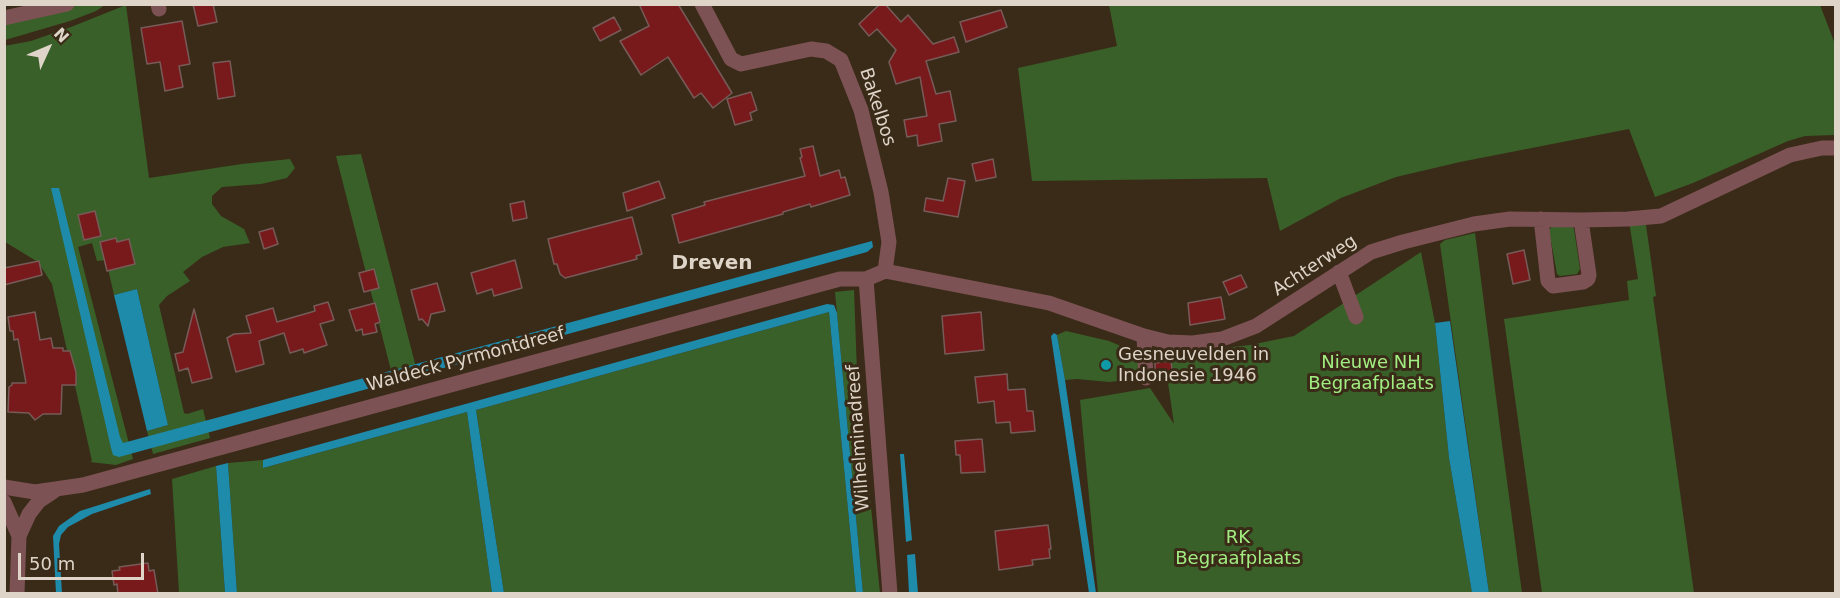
<!DOCTYPE html>
<style>
body{margin:0}
#map{position:relative;width:1840px;height:598px;overflow:hidden;background:#3a2b18;font-family:"DejaVu Sans",sans-serif}
canvas{display:block}
.frame{position:absolute;inset:0;border:6px solid #ded4c8;pointer-events:none}
.north{position:absolute;left:18px;top:18px;width:60px;height:60px;-webkit-text-stroke:4px #3a2b18;paint-order:stroke;rotate:46deg;font-size:16px;font-weight:700;line-height:24px;text-align:center;color:#ded4c8}
.north::after{content:'';display:block;margin:auto;width:21px;height:27px;background:#ded4c8;clip-path:polygon(50% 0,100% 100%,50% 72%,0 100%)}
.scale{position:absolute;left:18px;top:553px;width:126px;height:27px;box-sizing:border-box;border:3px solid #ded4c8;border-top:0;padding-left:8px;font-size:18px;line-height:21px;white-space:nowrap;color:#ded4c8;-webkit-text-stroke:4px #3a2b18;paint-order:stroke}
</style>
<div id="map">
<canvas width="1840" height="598"></canvas>
<div class="frame"></div>
<div class="north">N</div>
<div class="scale">50 m</div>
</div>
<script>
const ctx = document.querySelector('canvas').getContext('2d');
ctx.lineJoin = 'round';
function fillPath(path, color) {
  ctx.fillStyle = color;
  ctx.fill(path, 'evenodd');
}
function toPath(rows) {
  const path = new Path2D();
  for (const r of rows) {
    path.moveTo(r[0], r[1]);
    for (let i = 2; i < r.length; i += 2) path.lineTo(r[i], r[i + 1]);
  }
  return path;
}
function strokePath(path, color, width, dash) {
  ctx.strokeStyle = color;
  ctx.lineWidth = width;
  ctx.lineCap = dash ? 'butt' : 'round';
  ctx.setLineDash(dash || []);
  ctx.stroke(path);
}
function write(font, color, halo, rows, align = 'center') {
  ctx.font = font + ' "DejaVu Sans",sans-serif';
  ctx.lineWidth = 6;
  ctx.setLineDash([]);
  ctx.textBaseline = 'middle';
  ctx.strokeStyle = halo;
  ctx.fillStyle = color;
  for (const [text, x, y, turn = 0] of rows) {
    ctx.save();
    ctx.translate(x, y);
    ctx.rotate((+turn || 0) * Math.PI / 180);
    ctx.textAlign = isNaN(turn) ? turn : align;
    if (halo) ctx.strokeText(text, 0, 0);
    ctx.fillText(text, 0, 0);
    ctx.restore();
  }
}
fillPath(toPath([
 [81,5,105,5,96,11,70,21,5,40,5,21],
 [126,5,149,178,242,164,290,159,295,168,287,178,261,184,222,187,212,196,212,204,221,216,244,229,250,243,223,247,202,257,183,272,190,281,167,296,159,305,184,413,187,414,203,409,210,438,153,454,147,431,168,425,137,289,114,295,106,260,97,261,92,243,78,247,133,459,116,465,90,462,92,461,52,284,38,262,5,242,4,46,31,41,71,27],
 [1109,5,1820,5,1835,44,1835,135,1805,136,1788,141,1693,183,1655,197,1629,129,1460,162,1396,177,1341,198,1280,231,1267,178,1032,181,1018,68,1117,46],
 [361,154,419,379,395,386,336,156],
 [1629,221,1646,225,1656,296,1653,297,1694,593,1542,593,1504,319,1629,300,1627,281,1638,279],
 [1552,226,1572,226,1574,229,1580,269,1577,274,1560,276,1557,274,1549,230],
 [1475,233,1502,444,1522,593,1489,593,1440,244,1445,240],
 [1421,252,1435,323,1449,458,1472,593,1098,593,1080,400,1150,388,1174,424,1164,355,1250,345,1294,336],
 [854,290,857,373,880,593,863,593,835,292],
 [829,312,856,593,504,593,476,410],
 [1066,331,1109,341,1135,352,1137,354,1140,379,1109,382,1077,379,1065,380,1057,335],
 [467,412,492,593,237,593,228,463,263,460,263,468],
 [216,466,225,593,179,593,172,479]
]), '#396028');
fillPath(toPath([
 [51,188,59,188,120,437,123,443,872,241,873,247,867,252,119,457,113,455,111,448],
 [137,289,168,425,147,431,114,295],
 [827,304,834,305,837,313,863,593,856,593,829,312,476,410,504,593,492,593,467,412,263,468,263,460],
 [1450,321,1489,593,1472,593,1449,458,1435,323],
 [1054,333,1057,335,1065,380,1096,593,1089,593,1051,336],
 [900,454,904,454,912,540,906,542],
 [228,463,237,593,225,593,216,466],
 [150,489,151,494,92,514,68,527,61,535,59,544,62,593,56,593,53,536,59,526,80,511],
 [915,554,918,593,909,593,907,555]
]), '#1f8bab');
const building = toPath([
 [193,4,213,4,217,22,198,26,193,4],
 [639,4,678,4,732,93,713,108,701,93,694,98,668,57,641,75,620,41,649,26,639,4],
 [880,4,885,4,901,22,908,15,933,44,954,37,959,52,926,61,936,94,950,91,956,121,939,124,942,141,918,146,917,135,907,137,904,120,927,116,920,77,896,84,889,62,896,50,877,29,869,36,859,24,880,4],
 [1001,10,1007,27,966,42,960,22,1001,10],
 [614,17,621,30,600,41,593,28,614,17],
 [182,21,190,64,179,66,183,87,165,91,160,62,147,64,141,28,182,21],
 [230,61,235,96,218,99,213,63,230,61],
 [751,92,757,110,750,113,752,120,735,125,727,99,751,92],
 [813,146,820,176,839,170,841,178,845,177,850,195,811,207,810,204,783,212,783,214,679,243,672,215,705,205,704,202,805,176,800,158,802,157,800,149,813,146],
 [993,159,996,177,976,181,972,164,993,159],
 [948,178,965,181,958,217,924,211,926,198,943,201,948,178],
 [659,181,665,198,627,211,623,193,659,181],
 [524,201,527,218,513,221,510,204,524,201],
 [95,211,101,236,84,240,78,215,95,211],
 [632,217,642,254,636,256,637,259,565,278,560,274,557,264,554,264,548,239,632,217],
 [273,228,278,244,264,249,259,232,273,228],
 [116,238,117,242,129,239,135,264,107,271,100,242,116,238],
 [1524,250,1530,280,1513,284,1507,254,1524,250],
 [515,260,522,288,494,296,492,289,477,294,471,273,515,260],
 [39,261,42,275,4,285,4,268,39,261],
 [374,269,379,288,364,292,359,273,374,269],
 [1241,275,1247,287,1229,295,1223,282,1241,275],
 [437,283,445,311,431,314,428,326,422,319,419,320,411,290,437,283],
 [1221,297,1225,319,1190,325,1188,303,1221,297],
 [328,302,334,320,320,324,327,345,304,353,303,349,290,353,284,333,259,341,264,364,236,372,227,338,234,334,251,333,246,316,273,308,277,322,315,311,314,306,328,302],
 [375,303,380,322,375,324,377,332,363,335,362,329,356,331,349,310,375,303],
 [194,309,212,378,192,383,188,368,179,371,175,354,183,352,194,309],
 [35,312,40,340,51,338,53,348,63,348,63,351,70,351,76,372,76,385,62,385,61,414,43,414,35,420,29,413,8,412,9,387,12,385,12,383,26,383,18,339,14,340,13,331,10,331,8,317,35,312],
 [981,312,984,350,945,354,942,316,981,312],
 [1171,361,1173,378,1155,380,1155,363,1171,361],
 [1007,374,1008,390,1025,389,1027,411,1033,411,1035,431,1011,433,1010,422,996,423,994,401,978,403,975,377,1007,374],
 [982,439,985,472,961,473,960,455,956,455,955,441,982,439],
 [1048,525,1051,549,1049,549,1050,558,1032,560,1033,565,999,570,995,531,1048,525],
 [148,563,149,571,154,570,158,594,118,594,117,584,114,585,112,571,120,570,119,567,148,563]
]);
fillPath(building, '#781a1b');
strokePath(building, '#775b58', 1.5);
strokePath(toPath([
 [158,4,159,9],
 [702,4,731,59,741,64,811,49,826,51,841,60,861,110,881,192,889,242,885,271],
 [4,18,67,4],
 [1541,219,1548,281,1553,286,1583,282,1588,279,1589,275,1581,220],
 [1339,272,1356,317],
 [866,279,890,594],
 [1144,336,1146,378],
 [4,487,35,492,83,485,840,279,866,279,885,271,1049,303,1144,336,1168,342,1193,343,1222,339,1256,326,1371,252,1403,242,1474,224,1510,219,1581,220,1628,219,1661,216,1790,155,1822,148,1836,148],
 [4,502,19,536,17,594],
 [19,536,29,514,39,501,54,491]
]), '#7d5254', 15);
for (const [x, y, r, color] of [
 [1106,365,6,"#0f9aa8"]
]) {
  const dot = new Path2D();
  dot.arc(x, y, r, 0, 2 * Math.PI);
  ctx.fillStyle = color;
  ctx.fill(dot);
  strokePath(dot, '#3a2b18', 2);
}
write('18px', '#ded4c8', '#3a2b18', [
 ["Bakelbos",877,107,72],
 ["Achterweg",1315,266,-33],
 ["Waldeck Pyrmontdreef",466,360,-15],
 ["Wilhelminadreef",859,438,-94]
]);
write('18px', '#ded4c8', '#3a2b18', [
 ["Gesneuvelden in",1118,355],
 ["Indonesie 1946",1118,376]
], 'left');
write('18px', '#a1ed81', '#3a2b18', [
 ["Nieuwe NH",1371,363],
 ["Begraafplaats",1371,384],
 ["RK",1238,538],
 ["Begraafplaats",1238,559]
]);
write('bold 20px', '#ded4c8', '#3a2b18', [
 ["Dreven",712,264]
]);
</script>
